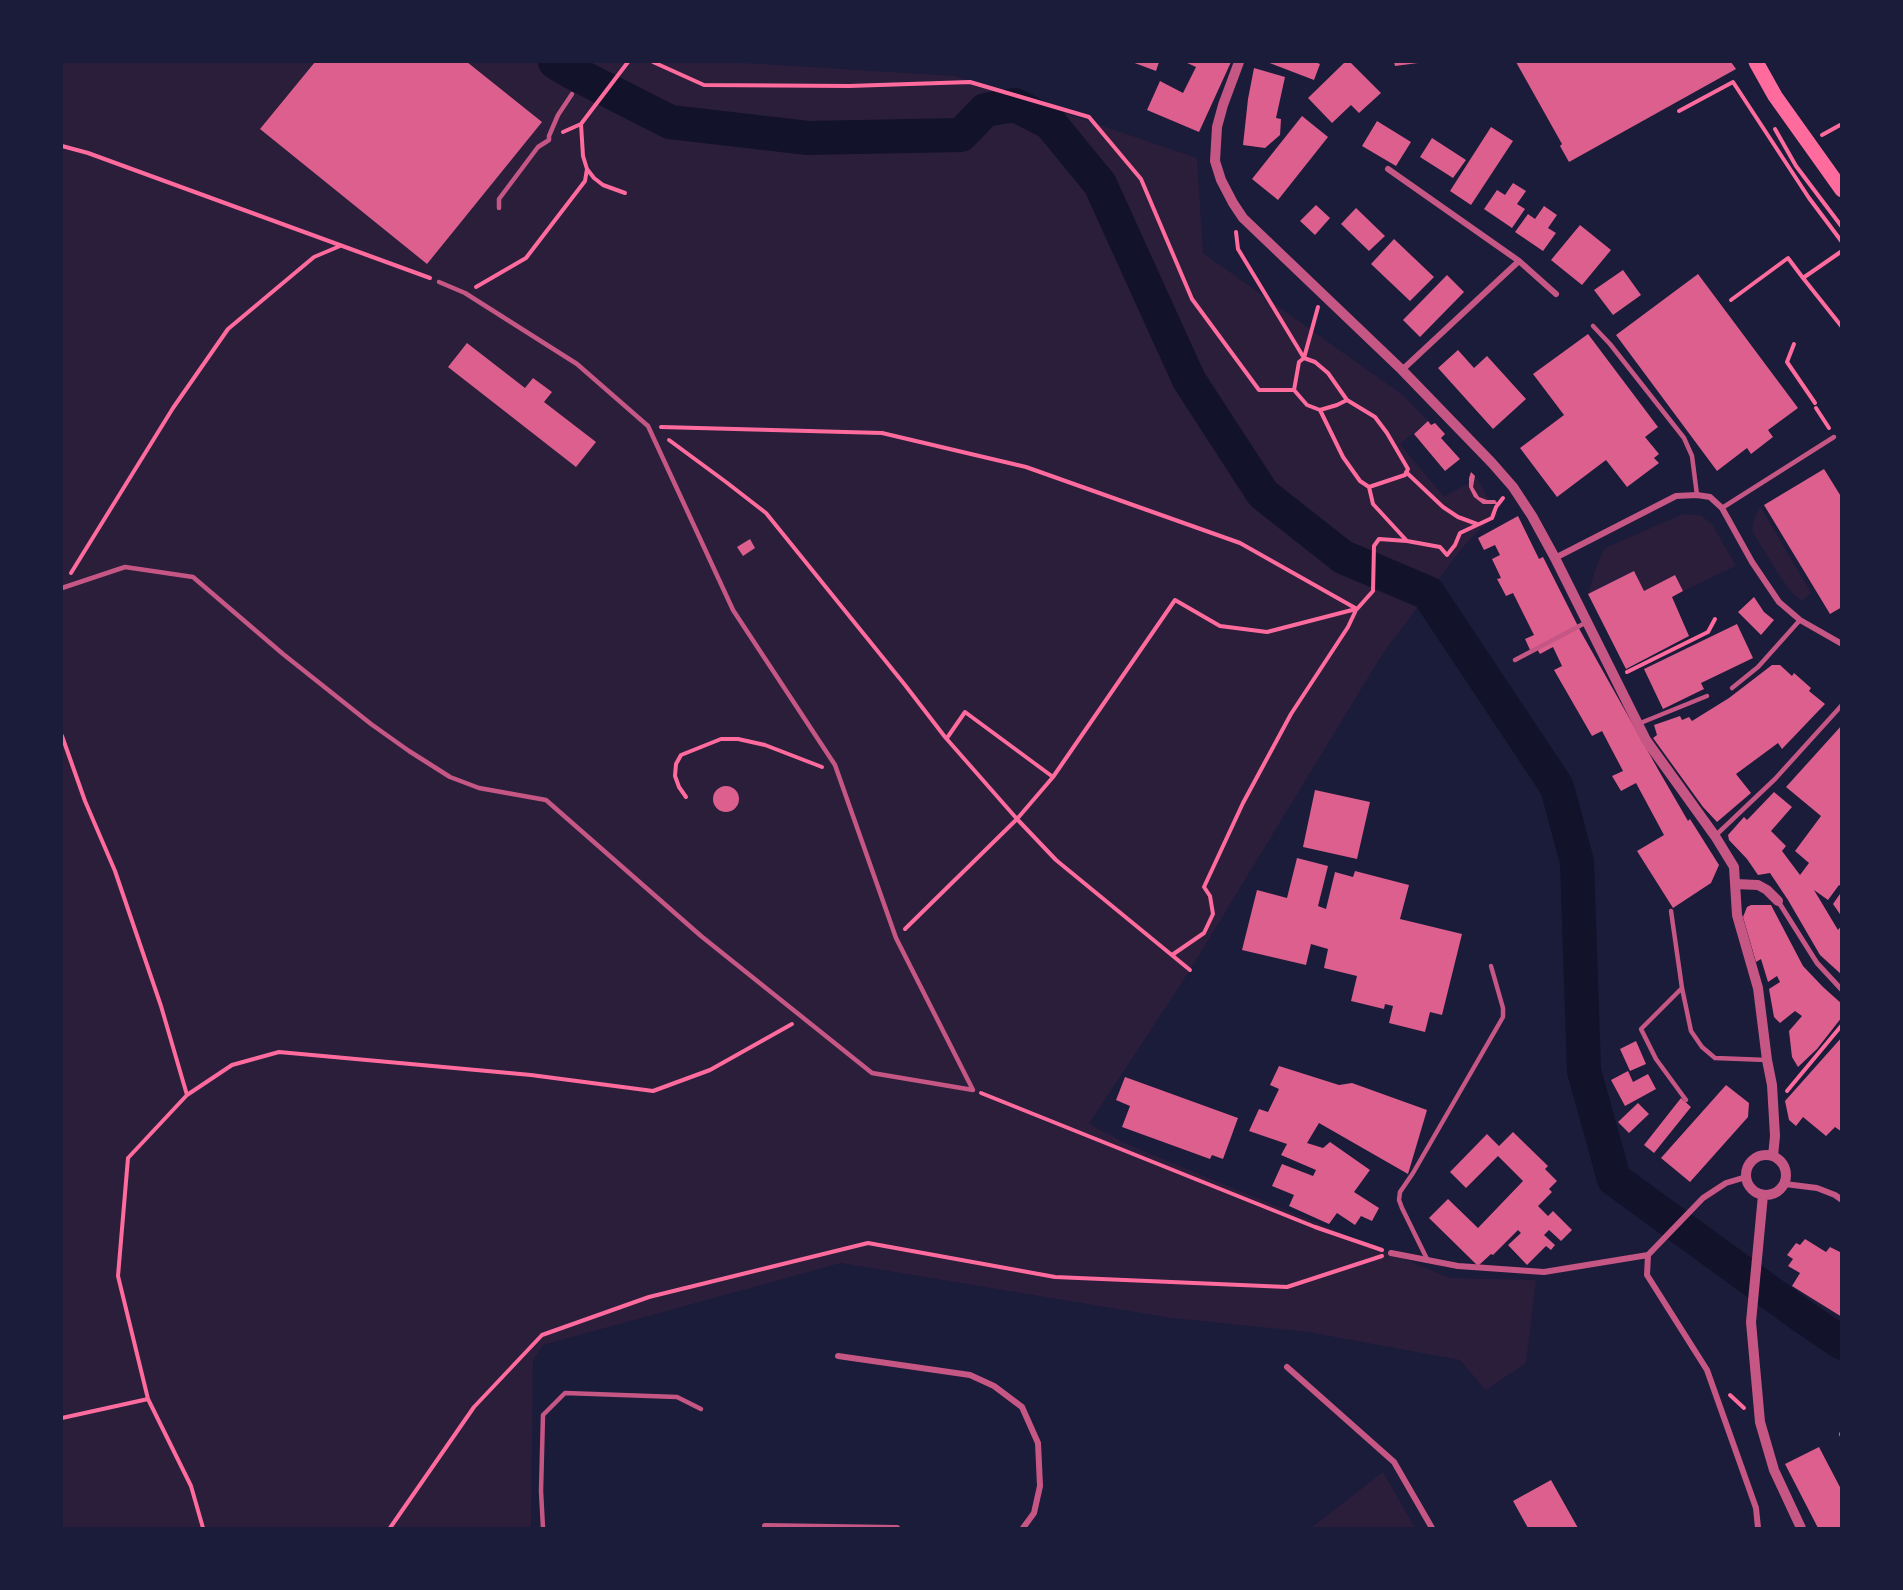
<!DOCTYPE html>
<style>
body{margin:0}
#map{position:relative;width:1903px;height:1590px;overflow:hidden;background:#1b1b3a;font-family:"Fira Sans",sans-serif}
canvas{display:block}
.frame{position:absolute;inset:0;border:63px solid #1b1b3a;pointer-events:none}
</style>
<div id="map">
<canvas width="1903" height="1590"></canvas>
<div class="frame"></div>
</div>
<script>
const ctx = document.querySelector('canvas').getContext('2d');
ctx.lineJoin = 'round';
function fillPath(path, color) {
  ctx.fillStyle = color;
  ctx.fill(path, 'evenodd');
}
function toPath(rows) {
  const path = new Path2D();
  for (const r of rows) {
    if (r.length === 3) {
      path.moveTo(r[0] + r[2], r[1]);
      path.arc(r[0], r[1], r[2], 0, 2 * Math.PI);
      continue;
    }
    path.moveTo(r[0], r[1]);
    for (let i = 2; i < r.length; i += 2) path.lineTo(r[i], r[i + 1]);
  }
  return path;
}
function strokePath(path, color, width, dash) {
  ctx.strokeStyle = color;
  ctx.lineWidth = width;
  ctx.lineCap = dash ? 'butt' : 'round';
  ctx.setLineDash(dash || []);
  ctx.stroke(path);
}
fillPath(toPath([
 [62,62,729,62,955,76,1197,158,1203,253,1404,396,1428,421,1400,444,1444,497,1477,478,1498,516,1482,527,1463,547,1383,653,1190,970,1089,1124,1129,1145,1450,1278,1536,1280,1526,1363,1486,1390,1460,1360,1308,1332,1172,1318,841,1263,543,1345,533,1360,531,1528,62,1528],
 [1760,506,1811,593,1802,601,1792,593,1781,578,1752,531,1753,522],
 [1683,514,1700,515,1712,524,1736,566,1683,591,1675,575,1644,591,1634,571,1588,594,1597,564,1605,548],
 [1383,1472,1415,1528,1311,1528]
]), '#2a1e3b');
strokePath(toPath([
 [555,62,568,70,670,122,808,138,961,135,985,110,1015,105,1050,123,1100,184,1189,380,1263,494,1343,557,1428,593,1557,787,1577,862,1584,1071,1614,1179,1805,1318,1842,1343]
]), '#12122b', 34);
fillPath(toPath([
 [315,62,467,62,542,122,427,264,260,129],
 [1132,62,1159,62,1156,71],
 [1185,62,1231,62,1199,132,1147,110,1160,81,1183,93,1196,67],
 [1267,62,1315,62,1320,64,1314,80],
 [1345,62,1350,62,1381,93,1359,113,1351,105,1332,123,1308,98],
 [1394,62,1417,62,1418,63,1395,66],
 [1516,62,1731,62,1736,69,1569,162,1560,146,1562,144],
 [1254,68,1285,77,1276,118,1281,119,1280,135,1265,148,1243,145,1248,99],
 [1302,116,1328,137,1278,200,1252,179],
 [1377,121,1411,142,1396,166,1362,146],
 [1491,127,1513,141,1471,205,1450,191],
 [1432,138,1466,160,1453,178,1420,157],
 [1513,183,1526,191,1517,204,1525,209,1512,228,1484,209,1497,190,1505,195],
 [1316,205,1330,218,1315,235,1300,221],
 [1544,206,1557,215,1548,228,1556,233,1543,251,1515,232,1528,214,1535,219],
 [1356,208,1385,236,1369,251,1341,224],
 [1580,225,1611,250,1582,285,1551,260],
 [1394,239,1434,277,1410,301,1371,264],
 [1623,270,1641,295,1613,315,1594,290],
 [1698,274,1798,408,1768,430,1773,437,1751,454,1747,448,1717,471,1616,335],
 [1447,275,1464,292,1420,337,1403,320],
 [1588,334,1658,427,1645,437,1659,454,1654,458,1659,463,1627,487,1606,460,1557,497,1520,448,1564,415,1533,374],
 [467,343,525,388,533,378,552,392,544,402,596,442,576,467,448,367],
 [1458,350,1474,368,1487,356,1526,399,1493,429,1438,368],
 [1428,421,1431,425,1435,423,1445,434,1441,438,1460,459,1445,471,1414,434],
 [1824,469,1842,498,1842,607,1830,614,1764,505],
 [1471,472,1475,476,1473,487,1479,497,1487,500,1495,500,1498,504,1483,504,1474,497,1469,487,1469,478],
 [1518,516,1539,559,1543,557,1581,632,1659,771,1688,821,1690,819,1719,865,1711,883,1673,908,1637,851,1664,835,1636,783,1621,791,1612,776,1623,771,1602,731,1592,736,1554,670,1562,666,1553,647,1540,654,1537,649,1531,652,1525,639,1534,635,1513,593,1506,596,1497,579,1501,578,1492,559,1500,555,1495,545,1484,550,1478,538],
 [750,539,755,548,743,556,737,547],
 [1634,571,1644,591,1675,575,1683,591,1672,597,1689,636,1626,669,1588,594],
 [1754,597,1764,612,1774,620,1761,635,1738,612],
 [1737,624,1753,658,1701,683,1704,689,1663,709,1644,669],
 [1772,665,1780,665,1792,676,1794,673,1811,688,1809,691,1825,704,1782,749,1778,743,1736,774,1751,793,1717,822,1703,807,1653,738,1657,735,1654,725,1680,716,1682,720,1689,717,1692,721,1729,698],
 [1842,725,1842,887,1839,885,1828,900,1814,890,1838,930,1842,925,1842,975,1820,955,1788,900,1770,873,1758,875,1747,859,1729,840,1728,835,1744,817,1747,820,1751,816,1774,792,1792,807,1771,831,1786,846,1782,851,1800,875,1809,863,1795,851,1821,816,1786,787],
 [726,799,13],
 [1315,790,1370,802,1357,859,1303,847],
 [1297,858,1328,866,1318,906,1326,909,1335,872,1353,877,1355,871,1409,885,1400,919,1462,934,1442,1015,1430,1012,1425,1032,1389,1023,1393,1006,1385,1004,1384,1009,1351,1001,1357,976,1324,968,1328,949,1311,944,1306,965,1242,950,1257,890,1287,898],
 [1842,891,1842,917,1833,904],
 [1751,905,1771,905,1803,966,1823,987,1842,1004,1842,1017,1817,1049,1798,1067,1792,1057,1789,1031,1802,1016,1795,1011,1780,1023,1774,1017,1769,989,1780,982,1777,976,1768,982,1761,959,1756,962,1743,917,1747,907],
 [1842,1037,1842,1132,1835,1127,1826,1136,1803,1117,1796,1126,1789,1120,1785,1101],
 [1636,1041,1646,1064,1630,1071,1620,1049],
 [1279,1066,1339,1085,1352,1083,1427,1110,1408,1174,1319,1123,1307,1143,1323,1148,1330,1142,1370,1170,1354,1192,1379,1208,1372,1221,1361,1216,1355,1225,1337,1213,1329,1224,1289,1206,1294,1195,1272,1186,1282,1164,1313,1176,1316,1170,1281,1155,1287,1144,1249,1131,1259,1109,1268,1112,1279,1089,1270,1085],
 [1628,1071,1633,1082,1648,1074,1656,1089,1625,1106,1611,1080],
 [1125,1077,1238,1118,1223,1159,1212,1155,1210,1159,1122,1127,1130,1106,1116,1100],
 [1726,1085,1749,1103,1748,1117,1690,1182,1661,1158],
 [1681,1098,1691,1107,1654,1153,1644,1145],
 [1638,1103,1649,1114,1629,1133,1618,1122],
 [1513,1132,1548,1166,1545,1169,1557,1181,1549,1189,1552,1192,1538,1206,1548,1216,1553,1211,1572,1230,1561,1241,1549,1230,1544,1235,1555,1245,1551,1250,1546,1246,1527,1265,1508,1245,1521,1233,1518,1230,1493,1255,1491,1254,1478,1266,1429,1218,1448,1199,1478,1228,1523,1181,1498,1156,1466,1188,1450,1172,1487,1134,1499,1146],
 [1805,1239,1826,1252,1830,1247,1842,1253,1842,1317,1792,1286,1800,1273,1788,1266,1793,1259,1787,1255,1796,1243,1800,1245],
 [1819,1447,1842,1491,1842,1528,1818,1528,1785,1464],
 [1551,1480,1578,1528,1528,1528,1513,1501]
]), '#dd5f8e');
strokePath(toPath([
 [653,62,704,85,849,86,970,82,1089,117,1141,179,1192,299,1259,390,1294,390,1307,405,1320,410,1337,405,1347,400],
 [1679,111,1733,82,1809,198,1842,242],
 [581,124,583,156,587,169,594,178,603,185,625,193],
 [1775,129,1796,166,1842,227],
 [563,132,581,124,628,62],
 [1822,135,1842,124],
 [62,146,88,153,430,278],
 [1236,232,1238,249,1304,358,1315,362,1328,373,1347,400,1375,417,1387,433,1408,469,1405,475,1369,487,1373,504,1407,541],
 [1803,278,1842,327],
 [476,287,526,258,585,181,587,169],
 [1731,300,1788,258,1803,278,1842,251],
 [1794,344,1787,362,1815,403],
 [1294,390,1299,362,1304,358,1318,307],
 [1816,408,1829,428],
 [1320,410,1343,457,1360,481,1369,487],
 [661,427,882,433,1026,467,1240,543,1357,609,1373,591,1374,546,1379,539,1407,541,1440,547,1447,555,1455,545,1460,533,1492,518,1496,507,1503,498],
 [669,440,726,482,766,513,905,685,945,737,1017,819,1056,860,1190,970],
 [1406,472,1443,507,1458,517,1477,524],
 [71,573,173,408,228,329,314,257,340,246],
 [1627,672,1708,632,1715,619],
 [62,736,85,801,115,871,161,1006,187,1095],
 [947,738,965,712,1053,777,1175,600,1220,626,1267,632,1356,609],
 [686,797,679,787,675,776,676,764,681,755,721,739,738,739,765,745,822,767],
 [905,929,1017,819,1053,777],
 [1172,955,1204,933,1213,914,1210,896,1204,887,1243,803,1291,714,1348,627,1356,610],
 [1787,1091,1842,1025],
 [981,1093,1315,1227,1382,1250],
 [1730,1395,1744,1408],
 [62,1418,148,1399],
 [203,1528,191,1486,148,1399,118,1276,128,1158,187,1095,232,1065,279,1052,531,1075,653,1091,710,1070,792,1024],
 [390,1528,474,1407,542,1335,649,1297,868,1243,1055,1277,1287,1287,1382,1256]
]), '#ff6b9d', 4);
strokePath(toPath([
 [499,208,499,199,538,147,549,140,549,136,558,115,572,94],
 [1593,326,1610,344,1684,438,1692,456,1697,495],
 [1722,508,1834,437],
 [62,588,125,567,193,577,283,654,371,724,409,751,450,777,479,788,546,800,701,936,872,1073,973,1090,896,938,835,765,733,610,648,426,577,364,465,293,439,282],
 [1515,660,1587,622],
 [1732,688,1758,667,1800,620],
 [1638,724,1707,696],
 [1715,836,1775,779,1842,705],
 [1671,911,1682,988,1691,1031,1702,1047,1715,1058,1767,1060],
 [1682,988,1641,1029,1656,1059,1686,1100],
 [1427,1259,1402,1208,1399,1200,1400,1192,1413,1173,1503,1017,1503,1008,1491,966],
 [1841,1434,1842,1436],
 [543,1528,541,1491,543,1415,565,1393,677,1397,701,1409]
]), '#c65784', 4.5);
strokePath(toPath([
 [1778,901,1817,963,1842,990]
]), '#c65784', 5);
strokePath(toPath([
 [1388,169,1519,261,1556,294],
 [1402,370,1519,261],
 [1555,558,1676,496,1697,495,1710,497,1722,508,1752,562,1779,602,1800,620,1842,644],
 [1785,1184,1817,1188,1835,1195,1842,1200],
 [1391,1253,1458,1266,1544,1272,1648,1255],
 [1648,1255,1647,1275,1707,1370,1756,1508,1758,1528],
 [1648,1255,1703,1198,1726,1183,1746,1177],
 [838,1356,970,1375,994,1386,1022,1407,1038,1443,1040,1486,1034,1513,1023,1528],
 [1287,1367,1394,1462,1432,1528],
 [765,1526,897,1528]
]), '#c65784', 6);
strokePath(toPath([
 [1239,62,1223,105,1217,127,1215,161,1221,180,1233,203,1243,218,1402,370,1492,463,1513,487,1532,516,1555,558,1646,740,1715,836,1734,867,1737,915,1758,988,1767,1060,1772,1085,1775,1136,1773,1156],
 [1735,884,1758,885,1767,890,1778,901],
 [1766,1175,20],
 [1763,1195,1751,1322,1760,1422,1774,1470,1801,1528]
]), '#c65784', 10);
strokePath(toPath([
 [1756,62,1775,96,1842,190]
]), '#ff6b9d', 15);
</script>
